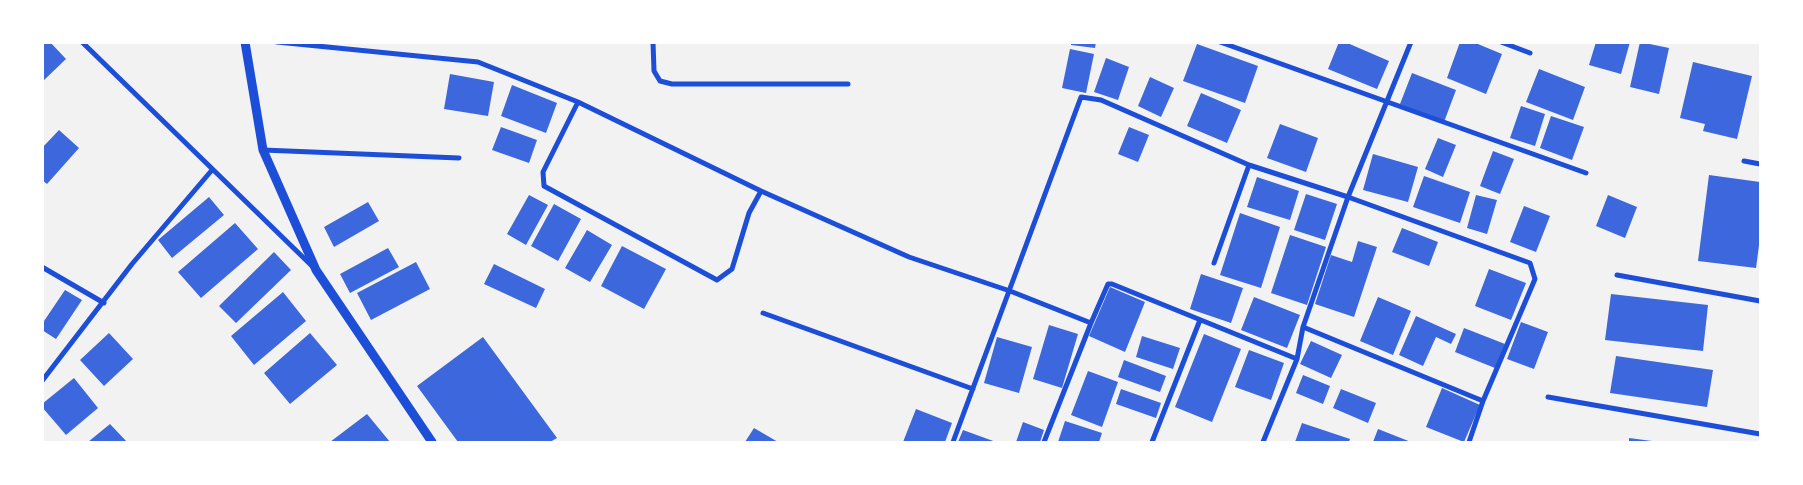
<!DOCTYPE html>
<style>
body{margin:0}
#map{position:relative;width:1803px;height:485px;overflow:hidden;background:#f2f2f2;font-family:"Alegreya Sans",sans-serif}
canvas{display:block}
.frame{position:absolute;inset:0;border:44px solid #fff;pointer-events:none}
</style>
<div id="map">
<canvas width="1803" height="485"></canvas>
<div class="frame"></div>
</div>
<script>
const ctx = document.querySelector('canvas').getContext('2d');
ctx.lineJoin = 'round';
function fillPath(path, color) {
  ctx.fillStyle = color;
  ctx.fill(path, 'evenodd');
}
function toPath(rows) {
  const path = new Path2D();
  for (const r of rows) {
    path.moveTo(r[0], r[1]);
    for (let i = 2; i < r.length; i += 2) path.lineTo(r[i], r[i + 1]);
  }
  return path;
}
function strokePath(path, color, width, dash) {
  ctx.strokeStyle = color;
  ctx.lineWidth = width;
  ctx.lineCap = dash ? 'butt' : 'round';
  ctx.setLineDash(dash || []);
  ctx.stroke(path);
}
fillPath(toPath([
 [42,42,50,42,66,59,42,82],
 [1071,42,1096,42,1095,48,1071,45],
 [1339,42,1345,42,1389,61,1377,89,1328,69],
 [1460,42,1473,42,1502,54,1486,94,1447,78],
 [1596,42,1630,42,1621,74,1589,65],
 [1640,42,1669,48,1659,94,1630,87],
 [1197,44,1258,66,1245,103,1183,81],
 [1070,49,1094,54,1086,93,1062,88],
 [1106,58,1129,67,1118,100,1094,92],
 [1693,62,1752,76,1737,139,1703,131,1705,124,1680,118],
 [1539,69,1585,87,1573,120,1526,102],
 [1412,73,1456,90,1444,122,1400,104],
 [450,74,494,82,488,116,444,109],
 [1150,77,1174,88,1161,117,1138,106],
 [512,85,557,103,546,133,501,116],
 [1201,93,1241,110,1227,143,1187,126],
 [1521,106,1545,114,1535,146,1510,138],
 [1551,116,1584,127,1572,160,1540,148],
 [1280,124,1318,138,1306,172,1267,158],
 [501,127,537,140,529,163,492,150],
 [1129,127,1149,135,1138,162,1118,154],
 [59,130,79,148,47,184,42,180,42,148],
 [1438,138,1456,145,1443,177,1425,169],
 [1493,151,1514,159,1500,194,1480,186],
 [1373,154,1418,167,1408,202,1363,190],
 [1709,175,1760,182,1760,238,1756,268,1698,261],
 [1424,176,1470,192,1460,223,1413,207],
 [1257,177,1299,191,1290,220,1247,207],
 [1306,194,1337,204,1325,240,1294,230],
 [529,195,548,205,526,245,507,234],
 [1476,195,1497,200,1487,234,1467,228],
 [1608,195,1637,207,1625,238,1596,226],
 [209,197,224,215,172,258,158,240],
 [368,202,379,221,334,247,324,227],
 [554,204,581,219,558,261,531,246],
 [1524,206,1550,216,1536,252,1510,242],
 [1240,213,1280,227,1261,288,1220,275],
 [235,223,258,249,201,298,178,272],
 [1402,228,1438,242,1429,266,1392,252],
 [587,230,612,245,590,282,565,268],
 [1290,235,1326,247,1307,305,1271,293],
 [1358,241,1377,247,1354,317,1315,304,1331,255,1352,262],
 [622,246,666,269,644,309,601,286],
 [388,248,399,267,350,293,340,274],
 [274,252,291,270,236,323,219,306],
 [416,262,430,289,371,320,357,293],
 [494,264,545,289,536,308,484,284],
 [1489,269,1526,283,1511,320,1475,306],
 [1201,274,1243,288,1231,323,1190,309],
 [1110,287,1145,302,1125,352,1089,336],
 [65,290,82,300,56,339,42,330,42,324],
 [283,292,306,321,254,365,231,336],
 [1611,294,1708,305,1703,351,1605,340],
 [1254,297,1300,315,1287,348,1241,330],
 [1378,297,1411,311,1393,355,1360,341],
 [1416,316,1456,334,1451,344,1436,337,1423,366,1399,355],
 [1521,322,1548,332,1534,369,1507,359],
 [1049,325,1078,334,1062,388,1033,379],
 [1464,328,1505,344,1495,368,1455,352],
 [109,333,133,359,104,386,80,360],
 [310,333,337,365,290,404,264,373],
 [1204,334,1241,349,1212,422,1175,407],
 [1142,336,1180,348,1173,369,1136,357],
 [483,337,557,438,550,442,458,442,417,386],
 [997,337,1032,347,1019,393,984,383],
 [1311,341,1342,355,1331,378,1300,364],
 [1249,350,1284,363,1271,400,1235,387],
 [1616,356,1713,370,1707,407,1610,393],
 [1124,360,1166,376,1160,392,1118,377],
 [1088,371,1118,382,1102,427,1071,415],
 [1303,375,1330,386,1323,404,1296,393],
 [74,378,98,408,66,435,42,407,42,404],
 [1442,388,1480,405,1464,442,1426,427],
 [1121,389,1161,403,1156,418,1116,404],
 [1341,389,1376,403,1368,423,1333,408],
 [916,409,952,423,945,442,903,442],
 [367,414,390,442,330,442],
 [1065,421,1102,433,1099,442,1058,442],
 [1023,422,1044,430,1040,442,1016,442],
 [1302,423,1350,439,1349,442,1295,442],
 [110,424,127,442,88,442],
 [754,428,778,442,745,442],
 [1378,429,1411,442,1373,442],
 [963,430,996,442,958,442],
 [1629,438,1652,441,1652,442,1629,442]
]), '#3d67dc');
strokePath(toPath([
 [82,42,312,266],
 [277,42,478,62,578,102,761,191,909,257,1010,291,1091,323],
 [653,42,654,71,660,81,672,84,848,84],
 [1220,42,1586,173],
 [1501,42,1530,53],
 [578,102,543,172,544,186,717,280,732,269,749,213,761,191],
 [263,150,459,158],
 [1744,161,1760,164],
 [1214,263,1249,165],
 [42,267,104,303],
 [1617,275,1760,301],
 [763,313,973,389],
 [1303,327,1483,401],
 [42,381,132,264,212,170],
 [1548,397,1760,434],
 [953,442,1081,97,1101,100,1249,165,1348,197,1530,263,1535,279,1483,401,1469,442],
 [1044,442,1091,323,1108,284,1112,284,1297,359],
 [1152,442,1200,320],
 [1263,442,1297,359,1303,327,1348,197,1411,42]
]), '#1d4ed8', 5);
strokePath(toPath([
 [245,42,263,150,316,270,432,442]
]), '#1d4ed8', 9);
</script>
